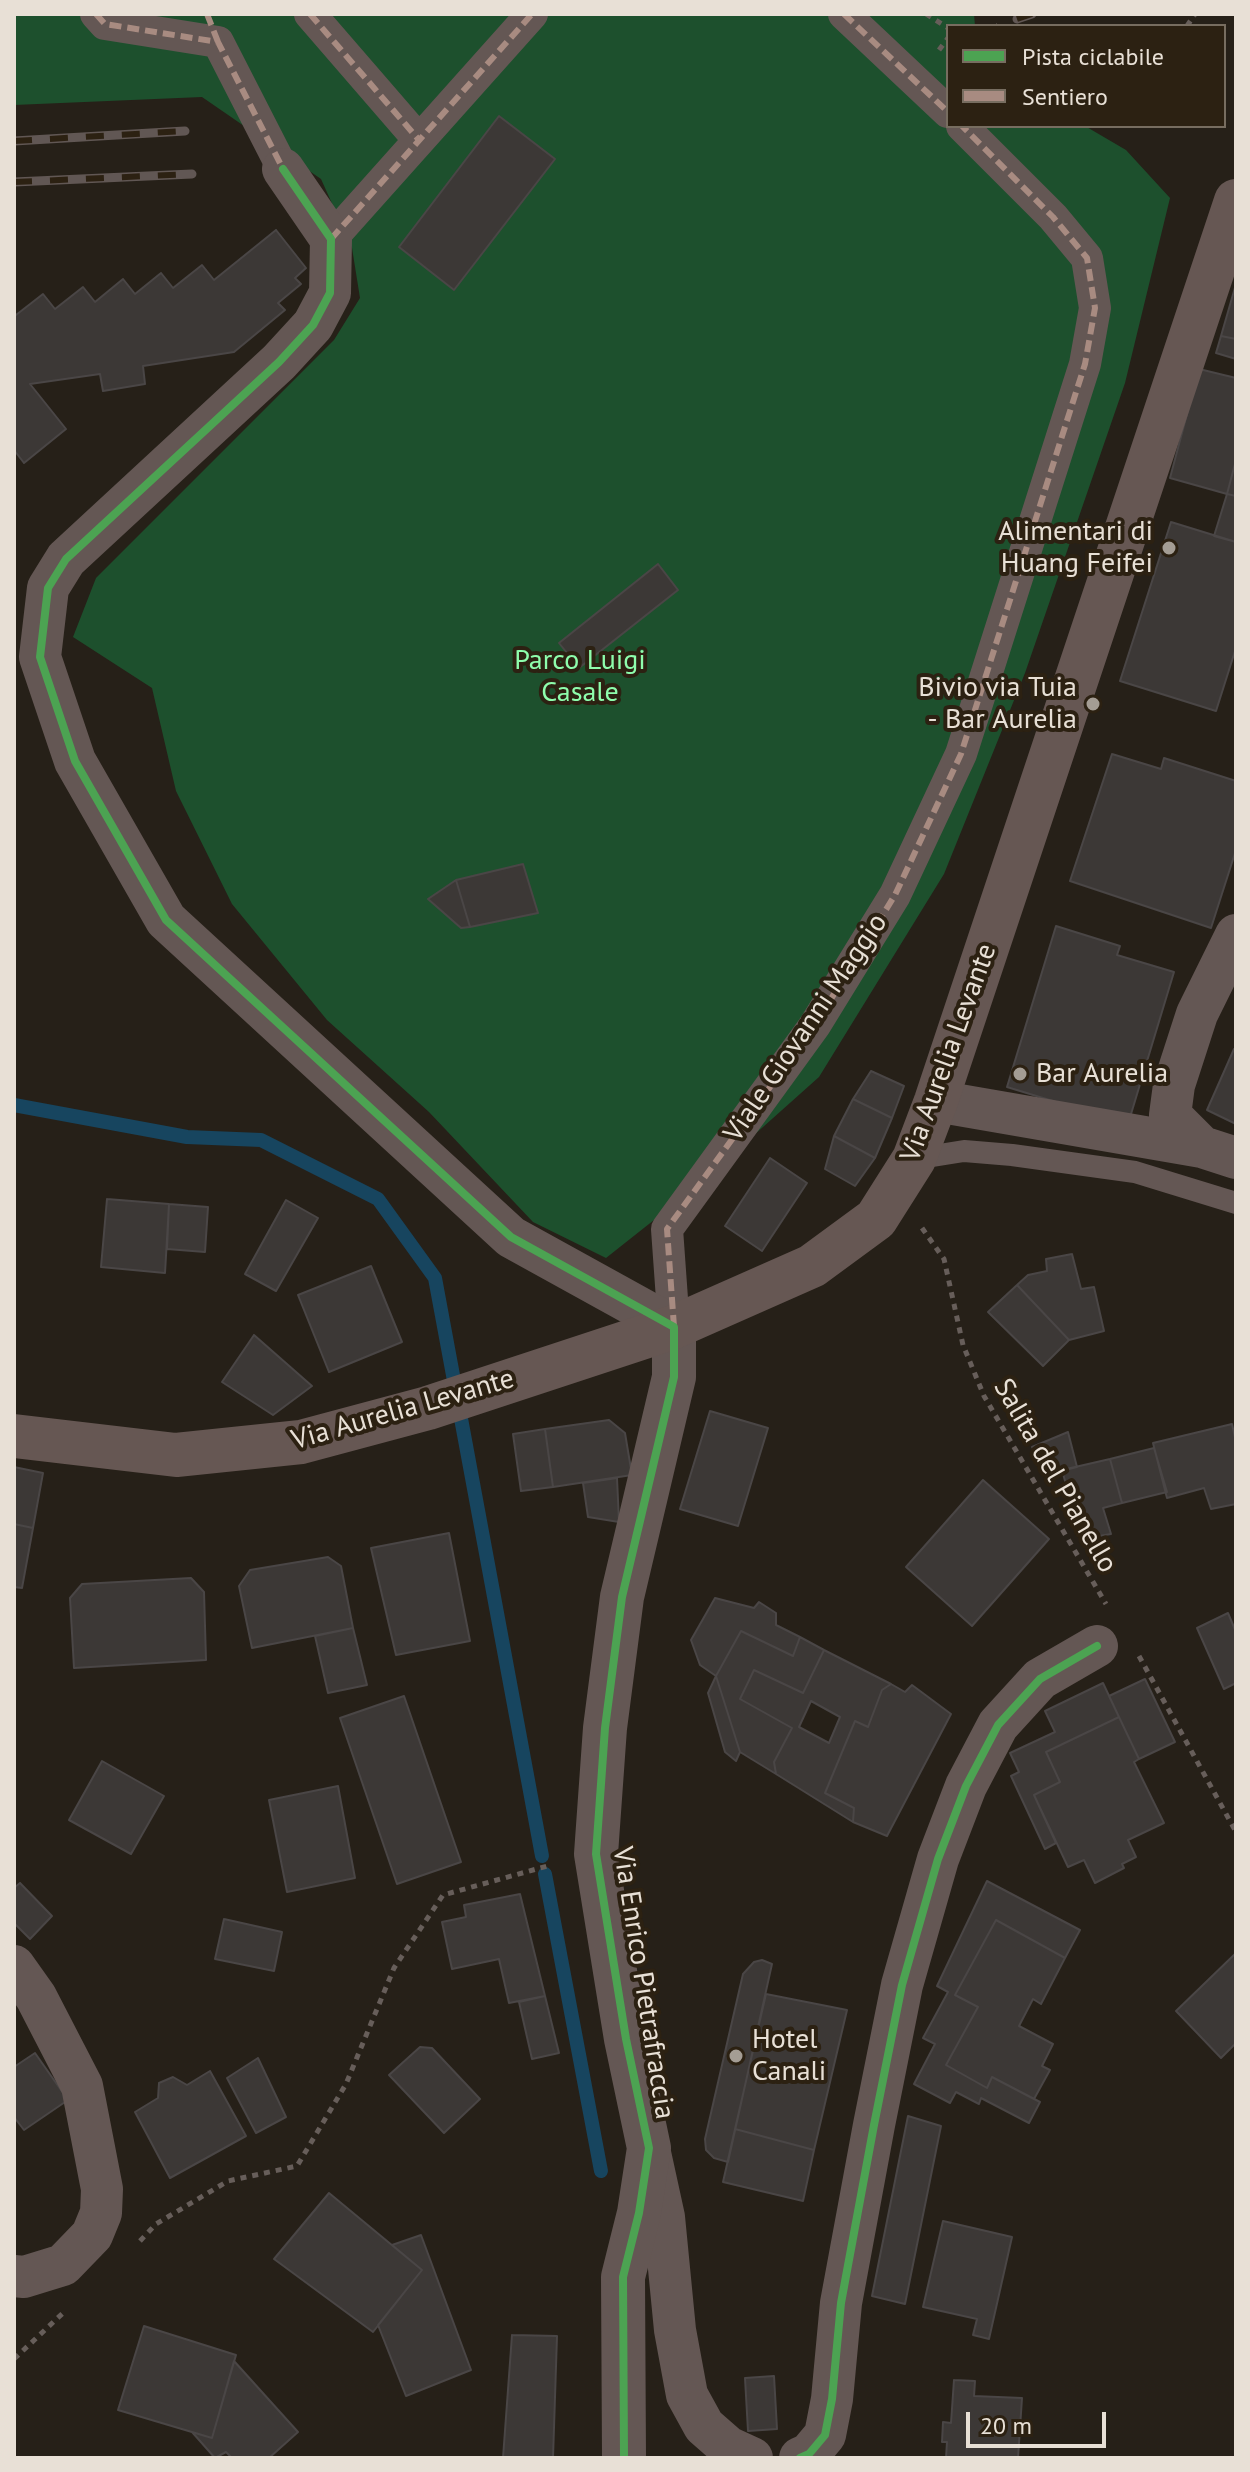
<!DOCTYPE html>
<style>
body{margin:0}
#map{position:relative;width:1250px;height:2472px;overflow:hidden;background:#262018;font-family:"PT Sans",sans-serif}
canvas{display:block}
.frame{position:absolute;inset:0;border:16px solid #e8e0d6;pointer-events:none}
.legend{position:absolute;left:946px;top:24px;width:280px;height:104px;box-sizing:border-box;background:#2c2112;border:2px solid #776d60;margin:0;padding:10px 14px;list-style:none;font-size:24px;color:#e8e0d6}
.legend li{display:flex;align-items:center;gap:16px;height:40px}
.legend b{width:40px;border:2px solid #776d60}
.scale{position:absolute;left:966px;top:2412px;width:140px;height:36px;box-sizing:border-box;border:4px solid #e8e0d6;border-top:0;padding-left:10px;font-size:24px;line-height:28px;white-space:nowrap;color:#e8e0d6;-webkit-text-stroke:6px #2c2112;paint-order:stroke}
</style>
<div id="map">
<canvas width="1250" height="2472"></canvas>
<div class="frame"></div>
<ul class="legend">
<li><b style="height:10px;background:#4ca352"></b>Pista ciclabile</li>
<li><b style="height:10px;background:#a88b81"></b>Sentiero</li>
</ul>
<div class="scale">20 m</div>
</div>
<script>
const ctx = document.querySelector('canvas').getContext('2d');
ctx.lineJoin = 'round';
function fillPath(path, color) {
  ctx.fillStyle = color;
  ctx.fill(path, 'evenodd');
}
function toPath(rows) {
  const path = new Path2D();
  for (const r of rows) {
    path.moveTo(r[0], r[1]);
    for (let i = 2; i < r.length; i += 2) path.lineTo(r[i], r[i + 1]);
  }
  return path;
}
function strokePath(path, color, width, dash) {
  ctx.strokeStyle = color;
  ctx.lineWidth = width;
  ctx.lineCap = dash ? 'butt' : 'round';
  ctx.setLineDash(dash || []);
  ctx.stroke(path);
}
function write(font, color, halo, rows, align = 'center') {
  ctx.font = font + ' "PT Sans",sans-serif';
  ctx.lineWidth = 8;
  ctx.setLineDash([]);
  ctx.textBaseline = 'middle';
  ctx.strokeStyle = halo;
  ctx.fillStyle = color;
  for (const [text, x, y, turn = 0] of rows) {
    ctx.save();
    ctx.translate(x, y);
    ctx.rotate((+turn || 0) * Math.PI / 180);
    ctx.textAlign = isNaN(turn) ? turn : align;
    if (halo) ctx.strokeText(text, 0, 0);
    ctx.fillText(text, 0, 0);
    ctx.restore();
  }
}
fillPath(toPath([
 [14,14,974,14,975,26,948,26,948,126,1085,126,1126,150,1170,198,1125,383,1025,673,944,874,819,1077,697,1186,606,1258,533,1222,429,1112,327,1020,232,904,176,791,152,688,73,637,96,578,334,340,360,298,352,248,321,179,202,97,14,105]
]), '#1d502d');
strokePath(toPath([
 [14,1105,187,1137,261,1140,378,1199,435,1278,542,1856],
 [545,1874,601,2171]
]), '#17455f', 14);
const building = toPath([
 [499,116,555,159,454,290,399,247,499,116],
 [276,230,306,268,295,278,301,284,278,303,285,310,234,352,143,366,145,384,103,391,100,374,30,384,66,429,24,463,14,450,14,312,16,315,43,294,55,309,83,287,95,302,123,279,135,294,161,273,173,288,202,265,214,280,276,230],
 [1236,284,1236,339,1221,336,1236,284],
 [1221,336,1236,339,1236,359,1216,353,1221,336],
 [1199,369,1236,378,1236,460,1227,494,1170,478,1199,369],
 [1236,460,1236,496,1227,494,1236,460],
 [1227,494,1236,496,1236,542,1214,536,1227,494],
 [1171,522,1236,542,1236,648,1216,711,1120,681,1171,522],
 [658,564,678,590,579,668,559,643,658,564],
 [1112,754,1161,769,1164,758,1236,781,1236,850,1211,928,1070,881,1112,754],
 [523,864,538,913,470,927,456,880,523,864],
 [456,880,470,927,461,928,428,899,456,880],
 [1056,926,1120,946,1117,955,1174,972,1128,1124,1007,1087,1056,926],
 [1234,1049,1236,1050,1236,1124,1207,1110,1234,1049],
 [871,1071,904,1086,892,1118,853,1099,871,1071],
 [853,1099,892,1118,875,1158,834,1136,853,1099],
 [834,1136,875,1158,855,1186,825,1169,834,1136],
 [770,1158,807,1183,762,1251,725,1226,770,1158],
 [107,1199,169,1204,165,1273,101,1267,107,1199],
 [286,1200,318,1218,276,1291,245,1274,286,1200],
 [169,1204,208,1207,205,1252,167,1249,169,1204],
 [1072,1254,1081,1289,1094,1287,1104,1331,1069,1340,1017,1285,1028,1275,1047,1271,1046,1259,1072,1254],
 [371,1266,402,1342,329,1372,298,1295,371,1266],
 [1017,1285,1069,1340,1043,1366,988,1312,1017,1285],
 [254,1335,312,1386,273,1415,222,1382,254,1335],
 [710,1411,768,1428,738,1526,680,1509,710,1411],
 [609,1420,625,1433,632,1475,553,1487,545,1429,609,1420],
 [1232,1424,1236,1442,1236,1504,1211,1509,1204,1488,1167,1498,1153,1443,1232,1424],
 [545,1429,553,1487,521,1491,513,1434,545,1429],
 [1068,1432,1077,1467,1049,1474,1032,1447,1068,1432],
 [1154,1448,1167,1492,1122,1503,1110,1459,1154,1448],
 [1110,1459,1122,1503,1103,1508,1111,1534,1081,1539,1062,1470,1110,1459],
 [14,1467,43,1473,33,1528,14,1524,14,1467],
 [617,1478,619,1522,588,1517,583,1483,617,1478],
 [983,1480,1049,1539,972,1626,906,1567,983,1480],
 [14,1524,33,1528,22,1588,14,1587,14,1524],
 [449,1533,470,1641,396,1655,371,1548,449,1533],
 [328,1557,341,1566,353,1628,252,1648,239,1586,250,1570,328,1557],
 [191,1578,204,1592,206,1660,74,1668,70,1598,82,1584,191,1578],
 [715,1598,754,1608,759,1602,776,1613,776,1625,800,1637,793,1656,741,1631,716,1676,700,1665,691,1640,715,1598],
 [1228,1613,1236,1632,1236,1683,1224,1689,1197,1628,1228,1613],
 [353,1628,367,1685,328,1693,315,1636,353,1628],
 [741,1631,793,1656,800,1637,824,1650,803,1693,754,1670,740,1699,792,1728,774,1762,776,1774,740,1752,716,1676,741,1631],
 [824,1650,891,1684,882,1690,868,1727,855,1721,825,1793,854,1808,853,1822,776,1774,774,1762,792,1728,740,1699,754,1670,803,1693,824,1650],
 [811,1701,840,1717,829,1743,799,1727,811,1701],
 [716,1676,740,1752,736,1761,725,1752,708,1693,716,1676],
 [1145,1679,1175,1742,1139,1759,1109,1696,1145,1679],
 [1103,1683,1119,1717,1046,1752,1060,1782,1034,1795,1056,1843,1045,1849,1011,1776,1019,1772,1010,1753,1055,1732,1045,1711,1103,1683],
 [891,1684,905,1692,912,1685,951,1714,887,1836,853,1822,854,1808,825,1793,855,1721,868,1727,882,1690,891,1684],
 [404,1696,461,1862,397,1884,340,1718,404,1696],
 [1119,1717,1139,1759,1134,1762,1164,1823,1128,1840,1136,1857,1122,1864,1124,1868,1095,1883,1084,1860,1068,1867,1034,1795,1060,1782,1046,1752,1119,1717],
 [102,1761,164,1796,131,1854,69,1820,102,1761],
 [338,1786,355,1878,287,1892,269,1800,338,1786],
 [987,1881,1080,1930,1065,1958,996,1920,955,1995,978,2007,946,2065,987,2088,992,2077,1040,2102,1029,2123,981,2098,979,2104,956,2092,950,2103,914,2084,935,2044,923,2038,948,1992,937,1986,987,1881],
 [20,1883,52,1916,30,1939,14,1923,14,1888,20,1883],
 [520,1894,545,1996,509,2003,499,1959,452,1969,442,1922,466,1917,464,1905,520,1894],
 [224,1919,282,1932,274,1971,215,1959,224,1919],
 [996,1920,1065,1958,1041,2004,1033,1999,1019,2026,1053,2044,1042,2066,1050,2070,1034,2099,992,2077,987,2088,946,2065,978,2007,955,1995,996,1920],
 [1236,1953,1236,2043,1221,2058,1176,2011,1236,1953],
 [762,1960,772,1964,728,2162,714,2158,706,2150,705,2139,743,1974,754,1962,762,1960],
 [766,1994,847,2010,814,2150,735,2129,766,1994],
 [545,1996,559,2053,532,2059,519,2002,545,1996],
 [420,2047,432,2048,480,2099,444,2133,389,2075,420,2047],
 [35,2053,68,2100,24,2130,14,2117,14,2067,35,2053],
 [258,2058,286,2117,256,2133,227,2078,258,2058],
 [210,2071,246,2136,170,2178,135,2112,158,2098,159,2083,173,2077,187,2085,210,2071],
 [908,2116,941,2126,905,2304,872,2296,908,2116],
 [735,2129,814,2150,803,2201,723,2182,735,2129],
 [329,2193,422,2270,373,2332,274,2259,329,2193],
 [943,2221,1012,2237,989,2339,973,2335,977,2319,923,2307,943,2221],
 [421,2235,471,2370,406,2396,378,2325,422,2270,392,2245,421,2235],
 [144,2326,236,2355,212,2438,118,2410,144,2326],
 [512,2335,557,2336,553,2458,503,2458,512,2335],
 [234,2361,298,2432,269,2458,232,2458,226,2452,215,2458,192,2432,212,2438,234,2361],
 [774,2376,777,2429,748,2431,745,2378,774,2376],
 [954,2380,975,2381,974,2396,1022,2398,1018,2458,946,2458,947,2442,942,2442,943,2422,951,2423,954,2380]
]);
fillPath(building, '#3c3836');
strokePath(building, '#4a4646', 2);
strokePath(toPath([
 [926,14,948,28],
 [996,26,997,26],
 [1187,26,1195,14],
 [939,50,948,38],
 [922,1228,944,1259,963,1345,984,1396,1106,1604],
 [1139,1656,1236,1832],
 [140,2241,156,2224,228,2181,297,2166,346,2084,394,1968,443,1895,551,1865],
 [14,2359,63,2313]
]), '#675e5a', 5, [6, 6]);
strokePath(toPath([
 [914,1159,964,1151,1012,1155,1135,1172,1236,1203]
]), '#645754', 22);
strokePath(toPath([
 [96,14,105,24,218,42,283,169],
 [310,14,419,140],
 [844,14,948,112],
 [331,239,532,14],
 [674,1327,667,1229,815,1025,895,895,961,754,1085,364,1095,308,1087,258,1053,217,962,126]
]), '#645754', 32);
strokePath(toPath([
 [283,169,331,239,330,293,313,325,279,362,66,559,48,588,40,657,75,761,166,920,511,1237,674,1327],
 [936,1101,1202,1147,1236,1158],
 [1202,1147,1170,1115,1174,1085,1197,1014,1236,935],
 [14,1966,36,1997,82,2086,102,2189,101,2213,92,2235,63,2265,24,2277,14,2276],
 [650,2153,664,2217,675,2330,687,2395,704,2426,728,2447,752,2458],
 [800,2458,809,2454,825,2435,832,2399,841,2303,874,2125,902,1985,938,1859,966,1786,998,1725,1040,1679,1097,1646]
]), '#645754', 42);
strokePath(toPath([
 [624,2458,623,2277,639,2213,649,2148,626,2039,596,1854,605,1728,622,1597,674,1377,674,1327]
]), '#645754', 44);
strokePath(toPath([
 [14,1436,176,1455,301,1442,428,1408,674,1327,812,1266,876,1219,914,1159,936,1101,1236,201]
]), '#665753', 44);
const rail = toPath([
 [1017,19,1032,14],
 [14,141,185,131],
 [14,182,192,174]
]);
strokePath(rail, '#615754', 9);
strokePath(rail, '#2c2112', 6, [18]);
strokePath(toPath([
 [96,14,105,24,218,42,283,169],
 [207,14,218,42],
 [310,14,419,140],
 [844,14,948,112],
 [331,239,532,14],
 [674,1327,667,1229,815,1025,895,895,961,754,1085,364,1095,308,1087,258,1053,217,962,126]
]), '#a88b81', 6, [12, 6]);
strokePath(toPath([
 [283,169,331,239,330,293,313,325,279,362,66,559,48,588,40,657,75,761,166,920,511,1237,674,1327,674,1377,622,1597,605,1728,596,1854,626,2039,649,2148,639,2213,623,2277,624,2458],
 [800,2458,809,2454,825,2435,832,2399,841,2303,874,2125,902,1985,938,1859,966,1786,998,1725,1040,1679,1097,1646]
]), '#4ca352', 8);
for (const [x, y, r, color] of [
 [1169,548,8,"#a49d94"],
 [1093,704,8,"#a49d94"],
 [1020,1074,8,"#a49d94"],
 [736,2056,8,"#a49d94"]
]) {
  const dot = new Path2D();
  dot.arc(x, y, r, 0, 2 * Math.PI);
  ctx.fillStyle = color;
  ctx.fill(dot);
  strokePath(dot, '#2c2112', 3);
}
write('28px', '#e8e0d6', '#2c2112', [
 ["Alimentari di",1153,532],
 ["Huang Feifei",1153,564],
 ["Bivio via Tuia",1077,688],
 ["- Bar Aurelia",1077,720],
 ["Bar Aurelia",1036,1074,"left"],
 ["Hotel",752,2040,"left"],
 ["Canali",752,2072,"left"]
], 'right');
write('28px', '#8efdac', '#2c2112', [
 ["Parco Luigi",580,661],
 ["Casale",580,693]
]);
write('28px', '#e8e0d6', '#2c2112', [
 ["Viale Giovanni Maggio",806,1028,-56],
 ["Via Aurelia Levante",949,1053,-70],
 ["Via Aurelia Levante",403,1410,-16],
 ["Salita del Pianello",1055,1476,60],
 ["Via Enrico Pietrafraccia",643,1983,81]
]);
</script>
